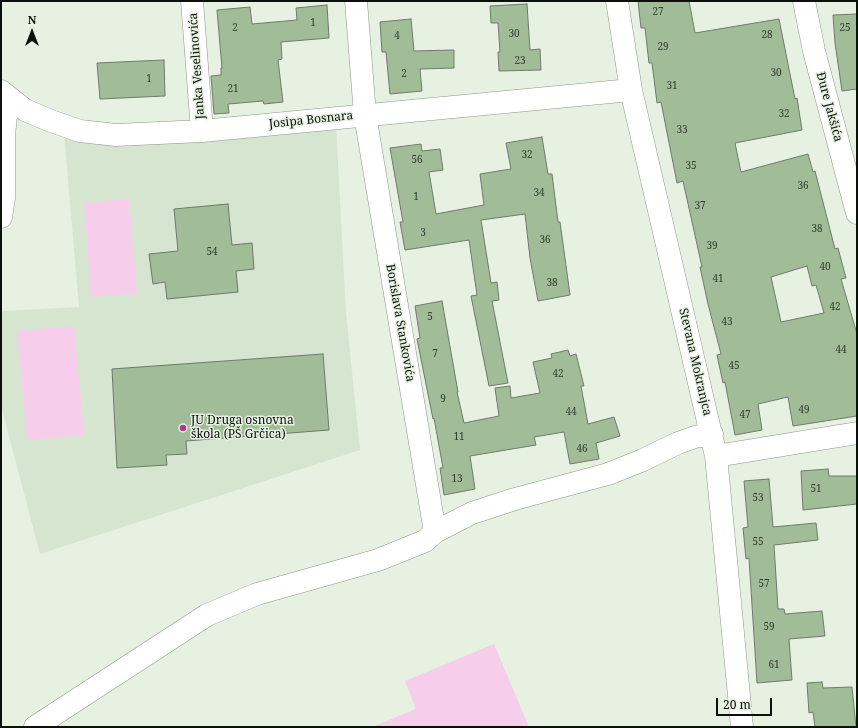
<!DOCTYPE html>
<meta charset="utf-8">
<style>
body{margin:0}
#map{position:relative;width:858px;height:728px;overflow:hidden;background:#e6f1e2;font-family:"Noto Serif",serif}
canvas{display:block}
.frame{position:absolute;inset:0;border:2px solid #0c100b;pointer-events:none}
.north{position:absolute;left:12px;top:12px;width:40px;height:40px;-webkit-text-stroke:3px #e6f1e2;paint-order:stroke;rotate:0deg;font-size:11px;font-weight:700;line-height:16px;text-align:center;color:#0c100b}
.north::after{content:'';display:block;margin:auto;width:14px;height:18px;background:#0c100b;clip-path:polygon(50% 0,100% 100%,50% 72%,0 100%)}
.scale{position:absolute;left:716px;top:698px;width:56px;height:18px;box-sizing:border-box;border:2px solid #0c100b;border-top:0;padding-left:5px;font-size:12px;line-height:14px;white-space:nowrap;color:#0c100b;-webkit-text-stroke:3px #e6f1e2;paint-order:stroke}
</style>
<div id="map">
<canvas width="858" height="728"></canvas>
<div class="frame"></div>
<div class="north">N</div>
<div class="scale">20 m</div>
</div>
<script>
const ctx = document.querySelector('canvas').getContext('2d');
ctx.lineJoin = 'round';
function fillPath(path, color) {
  ctx.fillStyle = color;
  ctx.fill(path, 'evenodd');
}
function toPath(rows) {
  const path = new Path2D();
  for (const r of rows) {
    path.moveTo(r[0], r[1]);
    for (let i = 2; i < r.length; i += 2) path.lineTo(r[i], r[i + 1]);
  }
  return path;
}
function strokePath(path, color, width, dash) {
  ctx.strokeStyle = color;
  ctx.lineWidth = width;
  ctx.lineCap = dash ? 'butt' : 'round';
  ctx.setLineDash(dash || []);
  ctx.stroke(path);
}
function write(font, color, halo, rows, align = 'center') {
  ctx.font = font + ' "Noto Serif",serif';
  ctx.lineWidth = 3;
  ctx.setLineDash([]);
  ctx.textBaseline = 'middle';
  ctx.strokeStyle = halo;
  ctx.fillStyle = color;
  for (const [text, x, y, turn = 0] of rows) {
    ctx.save();
    ctx.translate(x, y);
    ctx.rotate((+turn || 0) * Math.PI / 180);
    ctx.textAlign = isNaN(turn) ? turn : align;
    if (halo) ctx.strokeText(text, 0, 0);
    ctx.fillText(text, 0, 0);
    ctx.restore();
  }
}
fillPath(toPath([
 [336,125,346,313,360,450,40,554,1,406,1,317,3,311,79,307,64,134]
]), '#d6e5d0');
fillPath(toPath([
 [129,199,137,293,91,297,84,203],
 [74,326,84,435,27,440,17,331],
 [494,644,529,727,372,727,416,709,405,681]
]), '#f6cdeb');
const building = toPath([
 [638,1,689,1,695,33,779,19,795,99,797,98,802,130,735,143,741,172,808,154,813,172,815,171,835,249,838,248,846,278,841,279,857,334,857,416,793,426,788,397,758,404,762,430,735,435,725,382,723,383,717,355,721,354,708,304,700,267,702,267,683,181,677,183,661,102,657,103,652,63,649,63,645,28,641,28,638,1],
 [807,266,812,286,816,285,824,313,781,322,771,277,807,266],
 [527,4,530,50,540,49,541,70,499,71,498,52,500,52,498,23,491,23,490,6,527,4],
 [327,5,329,38,281,42,282,59,278,60,283,102,264,104,263,101,228,104,229,113,214,114,211,76,221,75,221,68,222,68,217,10,250,7,252,24,297,20,296,8,327,5],
 [857,14,857,89,842,91,835,43,833,15,857,14],
 [411,19,414,51,454,50,454,68,420,69,422,91,390,94,386,52,382,52,380,22,411,19],
 [164,60,165,96,100,99,97,63,164,60],
 [542,137,548,174,552,174,558,222,560,222,570,295,538,301,530,258,525,214,481,220,491,283,497,282,499,300,492,301,508,383,489,386,471,296,477,295,469,240,405,250,400,222,403,222,390,148,421,144,422,151,440,149,443,170,429,172,436,214,484,205,480,174,511,169,506,143,542,137],
 [228,204,232,245,252,243,254,269,236,271,238,292,167,299,165,282,153,284,149,254,178,251,174,209,228,204],
 [442,301,458,392,457,392,464,423,499,416,495,388,510,386,511,398,540,393,533,362,552,358,551,354,568,350,570,356,576,354,584,386,581,386,588,424,614,417,620,436,596,443,599,459,570,464,564,432,534,437,536,445,470,456,475,489,444,495,440,468,443,468,434,418,433,419,417,339,420,338,415,306,442,301],
 [323,354,329,430,186,441,187,454,166,455,167,465,117,468,112,369,323,354],
 [828,469,829,476,857,476,857,504,803,510,801,471,828,469],
 [769,479,773,527,816,523,818,540,774,545,778,609,784,609,785,614,822,611,825,636,789,639,792,680,757,683,749,558,746,559,743,528,748,527,744,481,769,479],
 [822,682,823,688,852,687,856,727,815,727,813,712,809,713,807,683,822,682]
]);
fillPath(building, '#a1bd98');
strokePath(building, '#6f796c', 1);
const street = toPath([
 [192,1,202,131],
 [356,1,365,115,435,532],
 [617,1,631,90,716,456,742,727],
 [804,1,814,51,857,213],
 [1,91,25,110,51,121,80,131,116,135,202,131,631,90],
 [1,217,4,198,4,135,8,97],
 [716,456,857,433],
 [35,727,207,615,257,594,378,560,425,541,435,532,472,513,515,499,608,474,643,460,678,443,695,437,712,434]
]);
strokePath(street, '#8d9789', 23);
strokePath(street, '#fff', 22);
for (const [x, y, r, color] of [
 [183,428,4,"#ab3a96"]
]) {
  const dot = new Path2D();
  dot.arc(x, y, r, 0, 2 * Math.PI);
  ctx.fillStyle = color;
  ctx.fill(dot);
  strokePath(dot, '#e6f1e2', 1.5);
}
write('10px', '#313b2e', null, [
 ["27",658,12],
 ["1",313,23],
 ["2",235,28],
 ["25",845,28],
 ["30",514,34],
 ["28",767,35],
 ["4",397,36],
 ["29",663,47],
 ["23",520,61],
 ["30",776,73],
 ["2",404,74],
 ["1",149,79],
 ["31",672,86],
 ["21",233,89],
 ["32",784,114],
 ["33",682,130],
 ["32",527,155],
 ["56",417,160],
 ["35",691,166],
 ["36",803,186],
 ["34",539,193],
 ["1",416,197],
 ["37",700,206],
 ["38",817,229],
 ["3",423,233],
 ["36",545,240],
 ["39",712,246],
 ["54",212,252],
 ["40",825,267],
 ["41",718,279],
 ["38",552,283],
 ["42",835,307],
 ["5",430,317],
 ["43",727,322],
 ["44",841,350],
 ["7",435,354],
 ["45",734,366],
 ["42",558,374],
 ["9",443,399],
 ["49",804,410],
 ["44",571,412],
 ["47",745,415],
 ["11",459,437],
 ["46",582,449],
 ["13",457,479],
 ["51",816,489],
 ["53",758,498],
 ["55",758,542],
 ["57",764,584],
 ["59",769,627],
 ["61",774,665]
]);
write('12px', '#0c100b', '#e6f1e2', [
 ["Janka Veselinovića",197,66,-94],
 ["Đure Jakšića",829,107,75],
 ["Josipa Bosnara",311,120,-6],
 ["Borislava Stankovića",400,323,80],
 ["Stevana Mokranjca",695,362,77]
]);
write('12px', '#0c100b', '#e6f1e2', [
 ["JU Druga osnovna",191,421],
 ["škola (PŠ Grčica)",191,435]
], 'left');
</script>
